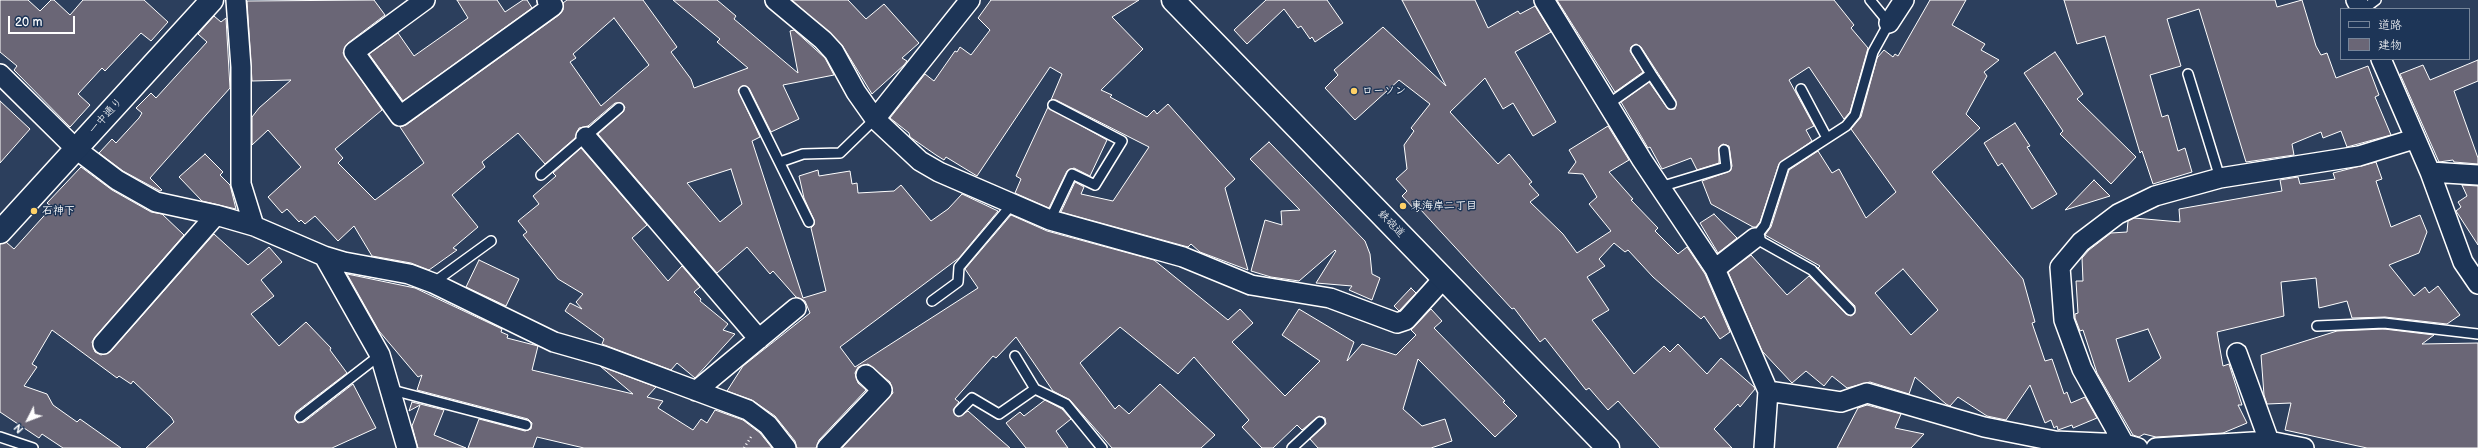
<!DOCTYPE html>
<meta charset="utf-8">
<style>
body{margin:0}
#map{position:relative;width:2478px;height:448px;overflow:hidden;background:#2c3f5d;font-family:"Balsamiq Sans","Klee One",sans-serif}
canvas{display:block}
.legend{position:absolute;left:2340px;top:8px;width:130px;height:52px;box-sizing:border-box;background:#1d3557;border:1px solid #77869a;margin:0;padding:5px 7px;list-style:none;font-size:12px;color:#fff}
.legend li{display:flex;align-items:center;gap:8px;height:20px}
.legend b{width:20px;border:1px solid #77869a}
.north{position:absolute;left:8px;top:400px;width:40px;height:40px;-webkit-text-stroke:3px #1d3557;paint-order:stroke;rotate:228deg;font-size:11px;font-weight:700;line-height:16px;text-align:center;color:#fff}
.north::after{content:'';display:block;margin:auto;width:14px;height:18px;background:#fff;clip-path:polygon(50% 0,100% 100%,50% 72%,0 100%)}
.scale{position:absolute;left:8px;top:16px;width:67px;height:18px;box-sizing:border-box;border:2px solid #fff;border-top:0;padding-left:5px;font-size:12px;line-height:14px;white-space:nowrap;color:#fff;-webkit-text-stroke:3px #1d3557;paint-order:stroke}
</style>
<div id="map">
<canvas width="2478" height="448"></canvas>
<ul class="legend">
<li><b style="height:5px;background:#1d3557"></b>道路</li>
<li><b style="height:11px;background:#6a6676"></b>建物</li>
</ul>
<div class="north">N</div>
<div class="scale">20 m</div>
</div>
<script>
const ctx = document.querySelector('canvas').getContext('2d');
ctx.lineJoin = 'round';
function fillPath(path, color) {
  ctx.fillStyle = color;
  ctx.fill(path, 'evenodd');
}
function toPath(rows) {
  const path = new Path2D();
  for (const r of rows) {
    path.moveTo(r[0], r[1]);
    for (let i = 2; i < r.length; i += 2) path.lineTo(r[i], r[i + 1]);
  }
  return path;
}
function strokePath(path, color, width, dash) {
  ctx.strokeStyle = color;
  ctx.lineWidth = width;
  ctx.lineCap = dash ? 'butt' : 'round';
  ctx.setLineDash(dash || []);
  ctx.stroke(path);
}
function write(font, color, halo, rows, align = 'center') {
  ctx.font = font + ' "Balsamiq Sans","Klee One",sans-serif';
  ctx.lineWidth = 3;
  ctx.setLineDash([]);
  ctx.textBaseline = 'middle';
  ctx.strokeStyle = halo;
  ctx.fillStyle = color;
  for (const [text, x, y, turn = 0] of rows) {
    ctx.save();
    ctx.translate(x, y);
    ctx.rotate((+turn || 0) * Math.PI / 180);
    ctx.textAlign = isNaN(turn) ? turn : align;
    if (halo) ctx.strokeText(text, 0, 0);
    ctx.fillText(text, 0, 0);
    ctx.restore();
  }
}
const building = toPath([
 [0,0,28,0,40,11,51,0,54,0,70,15,83,0,144,0,168,22,151,41,141,33,105,71,102,68,78,94,90,105,70,127,14,70,17,66,0,52,0,0],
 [374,0,385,15,348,43,343,53,382,110,335,149,343,158,338,163,375,200,424,163,400,127,406,125,559,15,563,10,563,3,567,0,643,0,677,47,671,52,691,79,694,88,748,68,717,42,720,39,673,0,717,0,736,16,734,19,798,73,790,31,794,30,825,58,834,75,783,85,799,119,771,132,749,88,742,86,738,90,760,137,752,141,803,298,826,291,811,228,814,225,814,220,804,198,799,176,818,170,819,176,850,171,852,184,857,183,858,193,894,191,901,185,931,221,948,209,962,194,998,211,959,258,840,347,855,367,978,288,965,269,1011,215,1047,231,1154,260,1228,320,1240,309,1253,323,1232,342,1285,396,1320,361,1282,335,1299,309,1354,342,1347,361,1362,344,1396,355,1416,335,1411,330,1431,309,1442,321,1434,328,1505,401,1503,402,1517,416,1495,437,1418,359,1403,409,1422,426,1445,419,1452,441,1431,448,1318,448,1310,439,1326,424,1325,418,1319,416,1302,430,1297,425,1273,448,1262,448,1242,427,1249,420,1194,357,1178,374,1120,327,1080,363,1115,409,1119,405,1129,414,1160,384,1215,435,1201,448,1112,448,1070,400,1053,391,1016,337,996,358,993,356,955,399,959,402,953,410,958,417,968,411,1010,448,842,448,893,393,890,382,868,364,858,367,855,373,858,383,866,390,819,440,816,448,797,448,795,441,775,416,752,400,727,391,743,366,810,313,805,301,796,297,773,271,770,274,747,247,717,273,598,134,623,112,625,107,621,103,615,103,588,126,579,128,575,138,545,164,518,133,482,162,485,167,452,195,478,227,453,248,457,250,429,270,411,263,372,256,354,226,338,241,315,216,305,224,301,220,299,222,287,209,282,213,268,197,301,167,268,130,252,145,252,117,259,108,291,80,252,81,247,1,374,0],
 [614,18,649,65,601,106,570,62,576,58,573,54,614,18],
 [731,169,742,204,720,222,687,183,731,169],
 [457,0,497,0,505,12,523,0,527,0,532,8,403,101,369,54,398,33,414,56,468,18,457,0],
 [792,0,848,0,866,19,884,4,919,43,902,58,907,61,904,65,872,94,842,45,792,0],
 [991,0,1139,0,1112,17,1143,49,1101,90,1112,95,1110,97,1147,117,1154,110,1157,114,1168,104,1235,179,1225,188,1248,270,1200,252,1191,244,1188,247,1061,212,1075,182,1084,187,1081,194,1113,201,1149,147,1056,100,1051,100,1062,74,1050,67,977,176,946,157,944,160,936,155,910,137,909,133,890,118,925,74,934,81,955,51,957,52,960,47,971,55,990,30,978,18,991,0],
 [1266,0,1327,0,1343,23,1315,42,1312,37,1310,39,1301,26,1298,28,1284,9,1247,44,1234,30,1266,0],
 [1402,0,1475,0,1488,28,1518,11,1520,14,1535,6,1551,32,1515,52,1556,122,1533,136,1513,103,1503,109,1485,78,1450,112,1498,164,1509,154,1532,182,1529,184,1539,195,1530,202,1563,234,1577,253,1611,231,1589,204,1597,197,1583,174,1568,173,1576,162,1569,150,1608,126,1629,160,1609,172,1633,199,1631,200,1658,228,1655,231,1678,254,1687,247,1705,274,1730,332,1720,339,1704,316,1701,319,1653,277,1628,250,1625,252,1614,243,1599,259,1605,266,1587,277,1609,310,1592,320,1634,374,1664,346,1670,352,1678,344,1707,374,1721,358,1754,387,1755,389,1740,407,1738,404,1714,429,1732,448,1660,448,1618,401,1608,410,1589,388,1586,390,1545,338,1540,342,1514,308,1512,309,1420,209,1417,212,1402,196,1407,191,1396,179,1407,169,1404,145,1414,131,1411,128,1430,104,1399,80,1355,120,1325,88,1338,75,1334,70,1383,27,1446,86,1402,0],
 [1557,0,1834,0,1854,25,1851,28,1868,48,1850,112,1844,119,1809,67,1789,80,1814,126,1806,130,1812,141,1779,164,1760,222,1756,227,1753,227,1711,204,1702,181,1730,171,1732,166,1729,146,1723,144,1719,147,1719,163,1697,170,1691,158,1662,169,1650,147,1648,148,1621,102,1649,82,1668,109,1675,109,1676,101,1641,47,1636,44,1631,47,1630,51,1643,72,1615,92,1557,0],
 [1930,0,1966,0,1952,25,1985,44,1981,50,1999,60,1984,72,1987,76,1966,114,1980,128,1932,172,2023,279,2035,322,2032,323,2045,361,2052,359,2064,394,2067,392,2071,403,2085,397,2097,418,2073,428,2072,425,2058,430,2057,426,2054,428,2051,420,2045,423,2030,385,2006,420,1987,416,1958,397,1950,406,1946,404,1915,377,1909,394,1870,382,1847,388,1832,376,1824,386,1806,371,1792,383,1762,351,1728,272,1751,255,1787,295,1809,276,1846,314,1851,316,1854,314,1855,306,1818,268,1820,266,1765,235,1771,227,1789,170,1818,151,1832,173,1839,169,1866,218,1896,192,1851,129,1861,117,1877,58,1884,50,1893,57,1895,54,1898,56,1930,0],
 [1903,269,1938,310,1911,335,1875,293,1903,269],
 [2064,0,2275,0,2277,7,2302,0,2316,46,2321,55,2327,53,2336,78,2368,66,2379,95,2375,97,2391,135,2347,147,2341,131,2323,138,2321,132,2292,144,2294,155,2246,162,2199,9,2167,19,2181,66,2150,75,2162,117,2168,115,2178,151,2185,148,2192,172,2153,184,2142,151,2140,153,2105,36,2077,44,2064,0],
 [214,16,221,22,226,18,230,88,150,178,162,190,160,191,123,171,99,153,112,139,116,143,139,118,142,113,136,108,151,93,156,98,207,42,198,34,214,16],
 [2055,52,2083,94,2077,99,2136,157,2111,184,2060,134,2063,131,2024,73,2055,52],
 [2478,60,2478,81,2454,91,2478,158,2478,164,2454,162,2453,160,2439,162,2400,74,2423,65,2430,80,2478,60],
 [0,101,30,129,0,163,0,101],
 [1048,107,1107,140,1090,176,1074,168,1067,171,1049,208,1015,193,1021,179,1016,176,1048,107],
 [2015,123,2030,146,2027,147,2057,194,2032,209,2002,163,1998,166,1984,143,2015,123],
 [1269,142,1365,241,1370,254,1372,274,1380,278,1372,300,1349,290,1352,286,1316,283,1336,251,1335,250,1299,281,1271,277,1251,271,1265,220,1282,225,1281,211,1300,210,1250,159,1269,142],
 [581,148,647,225,632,238,668,281,682,266,700,287,694,292,701,299,700,301,728,324,723,330,735,334,695,378,677,363,671,370,602,344,604,339,565,311,570,303,582,309,576,302,583,294,558,279,523,235,527,232,518,221,539,204,533,196,556,176,553,173,581,148],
 [205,154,223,172,220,175,230,185,236,209,202,201,179,177,205,154],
 [2376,162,2382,179,2376,181,2391,227,2420,215,2427,232,2419,253,2389,265,2414,296,2425,287,2429,293,2438,286,2460,315,2447,324,2385,317,2352,318,2347,301,2319,308,2316,278,2281,282,2284,316,2217,332,2223,366,2229,364,2242,405,2238,405,2247,423,2223,433,2156,437,2144,434,2139,437,2133,435,2097,373,2083,330,2080,331,2075,318,2075,314,2078,313,2076,281,2083,281,2082,258,2089,250,2111,233,2127,232,2128,221,2134,218,2180,222,2179,209,2282,191,2280,180,2298,177,2300,184,2335,179,2333,173,2376,162],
 [2148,329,2161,358,2129,382,2116,339,2148,329],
 [81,167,112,190,151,212,162,214,184,235,95,337,92,342,95,352,101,355,111,351,214,234,248,265,269,247,282,262,261,280,274,296,251,314,279,346,306,322,331,348,330,350,347,373,296,412,295,420,298,423,304,422,353,384,376,428,332,448,146,448,174,422,171,417,133,381,131,384,119,376,117,378,52,330,32,364,37,367,24,386,47,394,53,405,77,422,80,419,121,448,63,448,42,434,39,438,0,412,0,244,6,242,14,249,52,207,47,203,81,167],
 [2094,180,2110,196,2065,210,2094,180],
 [2462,185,2478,186,2478,245,2456,211,2461,207,2458,202,2467,196,2462,185],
 [1714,214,1737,238,1718,253,1700,223,1714,214],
 [479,260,519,279,506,306,466,287,479,260],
 [347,274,415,288,502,329,501,332,508,335,507,338,538,346,532,370,633,394,600,366,656,387,647,397,663,401,658,408,693,430,701,419,707,423,715,410,743,420,760,433,772,448,584,448,537,437,533,448,468,448,479,419,525,431,531,429,532,423,528,419,417,390,422,375,418,377,379,331,347,274],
 [1411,288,1416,293,1399,311,1394,306,1411,288],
 [2384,329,2434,335,2422,344,2478,343,2478,448,2367,448,2285,430,2291,403,2267,404,2264,395,2261,355,2337,331,2384,329],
 [1045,400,1062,409,1071,419,1056,431,1068,448,1026,448,1006,423,1020,412,1024,416,1045,400],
 [412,402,444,410,434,435,466,448,418,448,412,426,420,405,409,411,412,402],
 [1867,405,1901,414,1895,428,1924,434,1911,448,1837,448,1858,408,1867,405]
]);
fillPath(building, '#6a6676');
strokePath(building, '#fff', 1);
const lane = toPath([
 [2364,9,2376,0],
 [1636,50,1651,74],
 [2188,74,2220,178],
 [1801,89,1827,138],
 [744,91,809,222],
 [1607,105,1651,74,1671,104],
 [780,162,803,154,840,153,875,119],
 [541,175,619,108],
 [1660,187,1726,167,1724,150],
 [1050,220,1072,174,1095,185,1122,141,1053,105],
 [433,283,491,241],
 [932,301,958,282,959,267,1013,203],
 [1850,310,1812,270,1755,238,1765,225,1784,166,1846,126,1855,115,1873,52,1889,23,1870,0],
 [2317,326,2384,323,2478,334],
 [1015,356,1035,389,1066,404,1102,448],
 [392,390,526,425],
 [959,411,972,398,999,414,1035,389],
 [300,417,380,355],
 [0,437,33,448],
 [1292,448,1320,422]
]);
const street = toPath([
 [236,0,241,67,241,184,254,226],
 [425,0,354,52,400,116,553,6,547,0],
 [775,0,823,40,834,52,856,92,875,119,920,161,939,172,1050,220,1183,257,1251,285,1330,298,1397,323,1406,320,1444,278],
 [1544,0,1642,160,1715,269,1768,391,1764,448],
 [2356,0,2361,9],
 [1889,23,1904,0],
 [2381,59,2430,172,2463,262,2478,284],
 [0,74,76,149,117,180,156,202,216,215,254,226,324,256,380,355,407,448],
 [875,119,970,0],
 [586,137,759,339],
 [2430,172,2478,175],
 [324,256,344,262,409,274,433,283,554,342,603,356,748,410,768,425,786,448],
 [1715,269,1755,238],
 [103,344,216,215],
 [2237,353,2269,441],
 [696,391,796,308],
 [1768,391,1841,402,1867,393,1984,427,2055,441,2124,444,2138,448],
 [2124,444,2082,369,2064,320,2060,267,2081,242,2118,214,2155,196,2220,178,2359,156,2414,139],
 [827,448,882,390,866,375],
 [2156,448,2269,441,2304,448]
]);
const secondary = toPath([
 [1173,0,1608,448],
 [0,232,212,0]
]);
strokePath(lane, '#fff', 12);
strokePath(street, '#fff', 22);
strokePath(secondary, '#fff', 25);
strokePath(toPath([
 [744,448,751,437]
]), '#fff', 2.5, [1, 3]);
strokePath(lane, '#1d3557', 9);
strokePath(street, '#1d3557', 19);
strokePath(secondary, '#1d3557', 22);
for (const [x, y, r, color] of [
 [1354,91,4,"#ffd166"],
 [1403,206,4,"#ffd166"],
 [34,211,4,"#ffd166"]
]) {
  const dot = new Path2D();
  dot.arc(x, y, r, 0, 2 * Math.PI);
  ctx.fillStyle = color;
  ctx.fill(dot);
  strokePath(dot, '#1d3557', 1.5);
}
write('bold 11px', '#fff', '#1d3557', [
 ["ローソン",1362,91],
 ["東海岸二丁目",1411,206],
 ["石神下",42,211]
], 'left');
write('11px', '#fff', '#1d3557', [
 ["一中通り",106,116,-48],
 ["鉄砲道",1391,224,46]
]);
</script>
